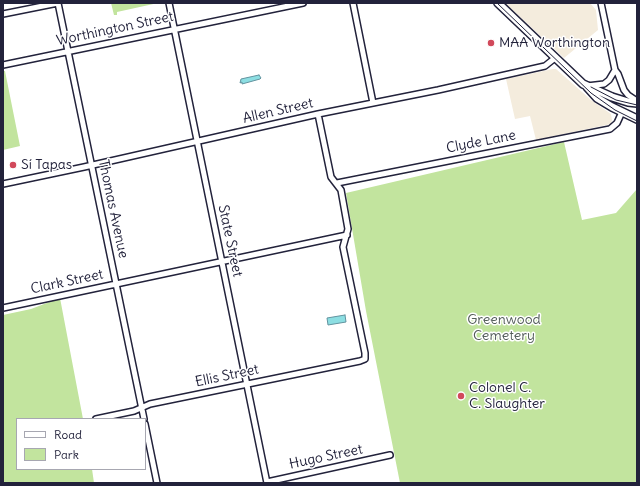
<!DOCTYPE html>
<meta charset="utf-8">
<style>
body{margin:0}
#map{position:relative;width:640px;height:486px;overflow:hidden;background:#fff;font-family:Delius,sans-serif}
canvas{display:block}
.frame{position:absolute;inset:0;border:4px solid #22223b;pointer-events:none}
.legend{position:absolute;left:16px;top:418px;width:130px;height:52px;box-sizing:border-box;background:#fff;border:1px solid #a7a7b1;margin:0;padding:5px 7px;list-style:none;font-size:12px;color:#22223b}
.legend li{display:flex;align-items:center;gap:8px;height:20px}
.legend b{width:20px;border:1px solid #a7a7b1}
</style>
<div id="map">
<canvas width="640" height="486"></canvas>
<div class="frame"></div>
<ul class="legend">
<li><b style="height:5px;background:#fff"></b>Road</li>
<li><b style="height:11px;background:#c2e49e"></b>Park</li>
</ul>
</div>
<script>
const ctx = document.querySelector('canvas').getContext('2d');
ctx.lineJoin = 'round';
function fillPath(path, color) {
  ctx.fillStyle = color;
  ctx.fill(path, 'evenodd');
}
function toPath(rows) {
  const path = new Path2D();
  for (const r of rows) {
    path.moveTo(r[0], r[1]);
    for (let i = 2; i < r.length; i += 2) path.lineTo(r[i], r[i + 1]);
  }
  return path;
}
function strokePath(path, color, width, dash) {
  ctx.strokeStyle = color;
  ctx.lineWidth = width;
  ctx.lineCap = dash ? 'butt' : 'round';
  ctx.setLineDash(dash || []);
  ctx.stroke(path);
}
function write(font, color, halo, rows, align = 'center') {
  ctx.font = font + ' Delius,sans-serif';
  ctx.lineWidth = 3;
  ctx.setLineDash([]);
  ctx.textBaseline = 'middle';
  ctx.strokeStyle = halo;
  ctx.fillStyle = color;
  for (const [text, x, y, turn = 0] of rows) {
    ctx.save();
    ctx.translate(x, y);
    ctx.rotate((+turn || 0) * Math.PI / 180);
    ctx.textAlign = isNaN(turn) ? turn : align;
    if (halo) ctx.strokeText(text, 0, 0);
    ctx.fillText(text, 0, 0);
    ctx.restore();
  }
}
fillPath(toPath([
 [505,3,590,3,596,10,598,30,564,58],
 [553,69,556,69,591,100,611,114,612,120,611,124,536,140,530,116,515,119,506,79]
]), '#f4ecdd');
fillPath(toPath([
 [111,3,158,3,117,12,117,15,114,15],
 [3,71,5,71,20,146,3,150],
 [564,142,582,220,616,213,637,189,637,483,400,483,366,311,346,193],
 [60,298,83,419,17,419,17,469,92,469,94,483,3,483,3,315,31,309]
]), '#c2e49e');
const water = toPath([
 [259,75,261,78,260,79,242,84,242,82,240,83,241,79,259,75],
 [345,315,346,322,328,325,327,318,345,315]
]);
fillPath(water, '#8cdee2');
strokePath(water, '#62939f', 1);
const street = toPath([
 [58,3,144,419],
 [169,3,267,483],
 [353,3,373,103],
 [601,3,615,70,618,74,624,90,628,95,637,101],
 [3,14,58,3],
 [3,65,303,3],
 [587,86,604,84,609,80,615,70],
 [337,183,610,129,617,123,622,112],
 [3,184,84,167,318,114,438,90,545,66,555,58],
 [3,308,347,235],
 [96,419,134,411,150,404,360,361,365,359,365,353,343,247,348,229,341,190,331,177,318,114],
 [145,424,157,483],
 [267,482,390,455]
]);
const secondary = toPath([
 [498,3,583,84,612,97,628,102,637,103],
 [587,87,597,98,612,107,637,119]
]);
strokePath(street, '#22223b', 8);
strokePath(secondary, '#22223b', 10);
strokePath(street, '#fff', 5);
strokePath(secondary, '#fff', 7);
strokePath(toPath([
 [497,3,591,93,615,110,637,121],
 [591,87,616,100,637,105]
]), '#22223b', 1);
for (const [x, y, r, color] of [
 [491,43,4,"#d1495b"],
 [13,165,4,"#d1495b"],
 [461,396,4,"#d1495b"]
]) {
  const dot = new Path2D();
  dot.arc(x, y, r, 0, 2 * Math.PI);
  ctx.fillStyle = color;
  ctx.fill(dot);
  strokePath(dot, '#fff', 1.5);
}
write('14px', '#22223b', '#fff', [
 ["Worthington Street",115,29,-12],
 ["Allen Street",278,111,-13],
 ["Clyde Lane",481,142,-11],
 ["Thomas Avenue",113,209,78],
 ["State Street",230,241,78],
 ["Clark Street",67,282,-12],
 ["Ellis Street",227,376,-12],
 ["Hugo Street",326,457,-12]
]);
write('14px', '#22223b', '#fff', [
 ["MAA Worthington",499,43],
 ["Sí Tapas",21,165],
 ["Colonel C.",469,388],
 ["C. Slaughter",469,404]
], 'left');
write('14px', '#525c59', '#fff', [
 ["Greenwood",504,320],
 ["Cemetery",504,336]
]);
</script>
